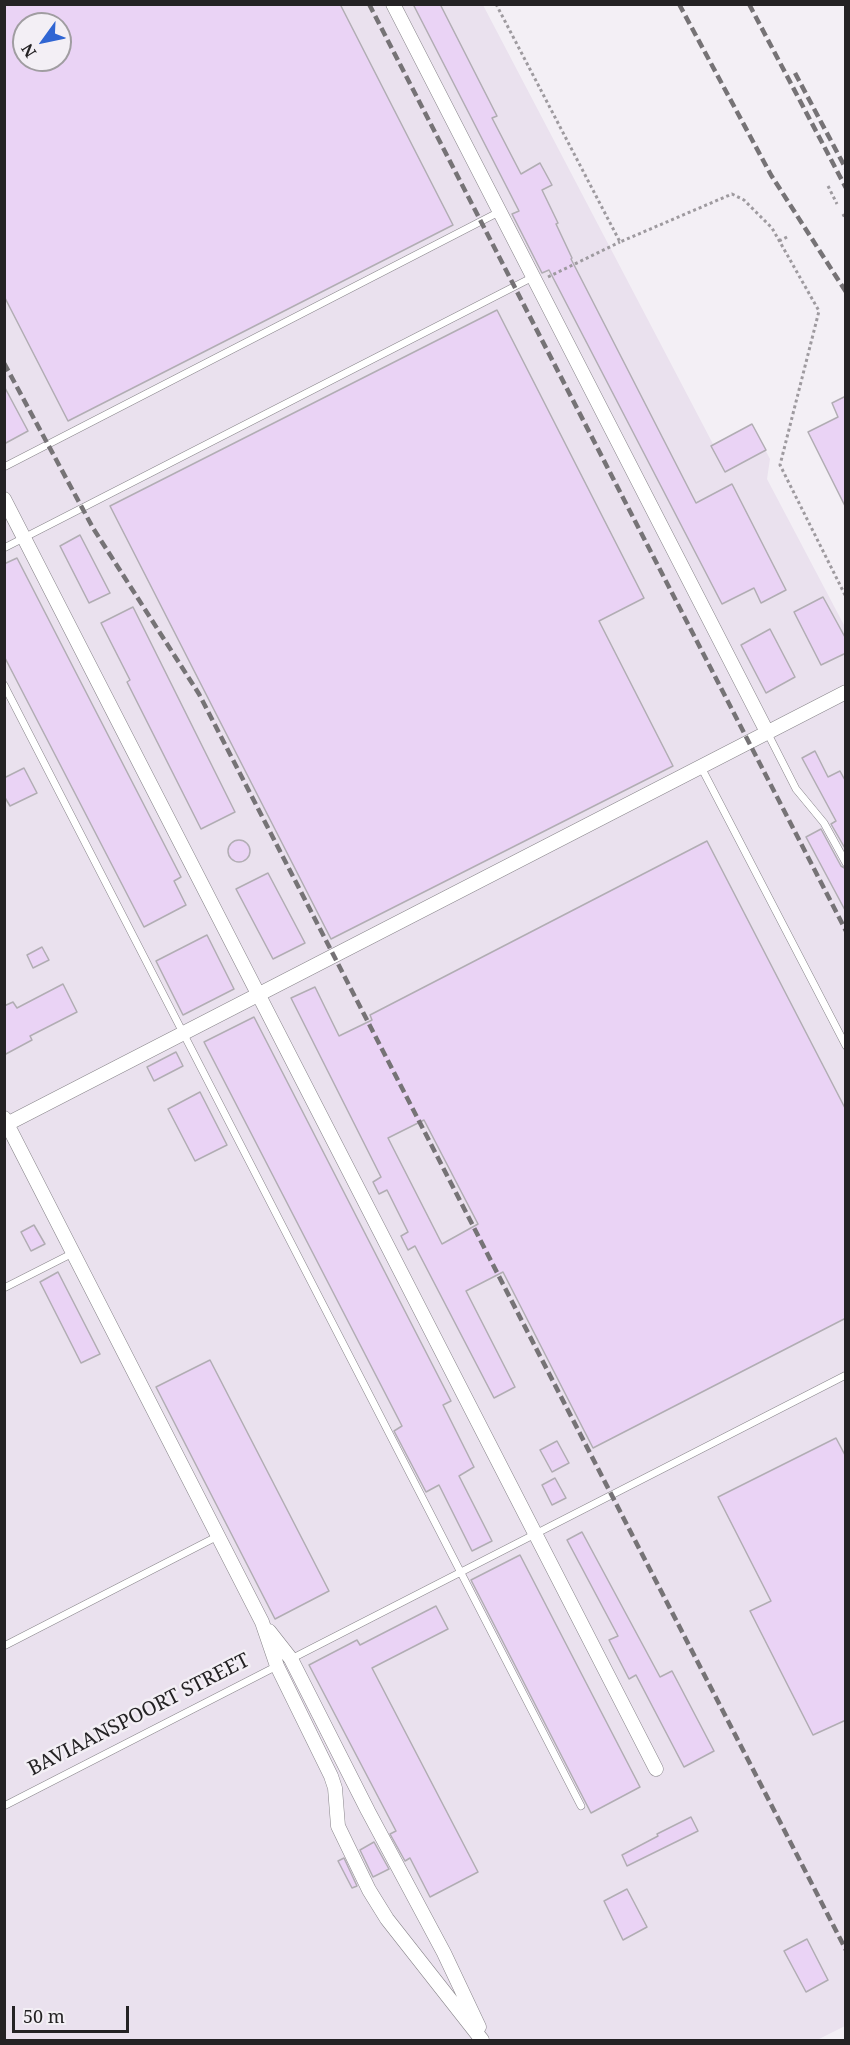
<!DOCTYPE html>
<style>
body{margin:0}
#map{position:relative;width:850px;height:2045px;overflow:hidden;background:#f3eff5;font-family:"Noto Serif",serif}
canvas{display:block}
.frame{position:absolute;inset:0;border:6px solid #242224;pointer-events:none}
.north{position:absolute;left:12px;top:12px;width:60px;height:60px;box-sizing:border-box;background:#f3eff5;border:2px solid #a09da1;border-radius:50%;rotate:237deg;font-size:16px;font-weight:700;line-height:24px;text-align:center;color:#242224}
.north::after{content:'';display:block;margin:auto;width:21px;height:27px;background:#3065d3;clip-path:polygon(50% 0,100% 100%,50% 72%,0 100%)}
.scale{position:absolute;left:12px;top:2006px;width:117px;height:27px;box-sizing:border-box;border:3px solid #242224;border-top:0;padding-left:8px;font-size:18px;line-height:21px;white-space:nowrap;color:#242224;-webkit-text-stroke:4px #f3eff5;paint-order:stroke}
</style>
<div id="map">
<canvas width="850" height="2045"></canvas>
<div class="frame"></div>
<div class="north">N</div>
<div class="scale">50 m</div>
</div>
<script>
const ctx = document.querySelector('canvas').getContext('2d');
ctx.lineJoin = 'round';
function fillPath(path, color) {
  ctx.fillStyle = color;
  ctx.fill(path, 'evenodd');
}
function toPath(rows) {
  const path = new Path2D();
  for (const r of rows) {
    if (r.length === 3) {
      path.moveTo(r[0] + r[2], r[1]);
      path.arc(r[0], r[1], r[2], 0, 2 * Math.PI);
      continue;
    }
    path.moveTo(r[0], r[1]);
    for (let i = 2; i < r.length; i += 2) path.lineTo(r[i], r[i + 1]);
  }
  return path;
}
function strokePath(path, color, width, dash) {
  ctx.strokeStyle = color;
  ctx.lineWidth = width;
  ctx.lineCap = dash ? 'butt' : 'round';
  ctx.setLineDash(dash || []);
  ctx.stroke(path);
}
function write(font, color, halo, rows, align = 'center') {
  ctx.font = font + ' "Noto Serif",serif';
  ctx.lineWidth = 5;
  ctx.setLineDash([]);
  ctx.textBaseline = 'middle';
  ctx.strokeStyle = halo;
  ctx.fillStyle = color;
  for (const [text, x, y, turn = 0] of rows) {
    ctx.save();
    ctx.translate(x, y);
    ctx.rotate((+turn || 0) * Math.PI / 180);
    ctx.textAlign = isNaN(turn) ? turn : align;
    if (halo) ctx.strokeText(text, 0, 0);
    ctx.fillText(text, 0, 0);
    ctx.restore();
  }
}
fillPath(toPath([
 [5,5,483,5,713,444,752,424,770,459,767,479,845,627,845,2026,817,2040,5,2040],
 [24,24,60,24,60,60,24,60]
]), '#eae1ee');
const building = toPath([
 [4,4,340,4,453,225,68,421,4,296,4,4],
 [24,24,60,24,60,60,24,60,24,24],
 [413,4,440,4,497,116,492,118,521,174,540,163,552,185,542,190,558,223,556,224,572,258,571,259,696,503,732,484,786,590,761,603,754,588,722,604,549,270,542,273,512,214,519,211,413,4],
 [497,310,644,598,599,621,673,766,331,939,110,506,497,310],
 [4,386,28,431,4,444,4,386],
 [846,396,846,508,808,432,838,417,832,403,846,396],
 [752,424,766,450,725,472,711,446,752,424],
 [80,535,110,593,89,603,60,546,80,535],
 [17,558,181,877,174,881,186,905,144,927,4,656,4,564,17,558],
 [823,597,846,639,846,653,821,665,794,612,823,597],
 [133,607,235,812,201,829,127,682,130,680,101,623,133,607],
 [770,629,795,677,766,693,741,645,770,629],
 [815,751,828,777,840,771,846,782,846,850,831,824,836,821,802,758,815,751],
 [24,768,37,793,10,806,4,796,4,778,24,768],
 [821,829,841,866,846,869,846,912,806,837,821,829],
 [239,851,11],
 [707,841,846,1110,846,1318,593,1448,503,1272,466,1291,515,1387,494,1398,415,1246,408,1250,401,1236,408,1232,387,1190,379,1194,373,1182,381,1177,291,998,315,987,339,1036,372,1020,370,1015,707,841],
 [424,1120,478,1224,442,1244,388,1138,424,1120],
 [268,873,305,943,273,959,236,889,268,873],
 [207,935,234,989,183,1015,156,961,207,935],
 [42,947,49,960,33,968,27,955,42,947],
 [63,984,77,1012,30,1036,32,1040,4,1055,4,1006,13,1002,17,1008,63,984],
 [254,1017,451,1401,443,1405,474,1467,459,1476,492,1541,472,1551,439,1485,426,1492,394,1431,402,1426,204,1042,254,1017],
 [176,1052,183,1066,154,1081,147,1067,176,1052],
 [200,1092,227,1145,195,1161,168,1109,200,1092],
 [34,1225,45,1244,31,1251,21,1232,34,1225],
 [58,1272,100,1354,81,1363,40,1282,58,1272],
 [210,1360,329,1591,275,1619,156,1387,210,1360],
 [836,1438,846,1457,846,1720,813,1735,750,1611,771,1601,718,1497,836,1438],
 [557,1441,569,1463,552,1472,540,1450,557,1441],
 [555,1478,566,1498,552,1505,542,1485,555,1478],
 [582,1532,660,1677,672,1671,714,1751,684,1767,636,1675,629,1679,609,1640,618,1636,567,1540,582,1532],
 [520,1555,640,1787,591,1813,471,1580,520,1555],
 [436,1606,448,1629,372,1668,478,1872,430,1897,410,1858,405,1861,390,1834,396,1831,309,1665,357,1640,360,1645,436,1606],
 [691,1817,698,1831,627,1866,622,1855,658,1836,657,1834,691,1817],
 [374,1842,389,1869,373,1877,360,1850,374,1842],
 [344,1858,357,1886,352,1888,338,1861,344,1858],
 [627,1889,647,1927,623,1940,604,1901,627,1889],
 [807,1939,828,1980,806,1992,784,1951,807,1939]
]);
fillPath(building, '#ead3f5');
strokePath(building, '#b1adb3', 1.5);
const lane = toPath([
 [4,467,499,212],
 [4,548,533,277],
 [4,685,581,1806],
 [767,732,796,789,824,823,846,863],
 [701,767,846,1046],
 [4,1288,73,1253],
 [4,1646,218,1536],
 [291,1659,846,1375],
 [4,1806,277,1666]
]);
const street = toPath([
 [393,4,767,732],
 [4,499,656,1769],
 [4,1118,262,1622,277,1666,331,1776,335,1788,338,1826,369,1890,387,1919,482,2040],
 [7,1124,846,692],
 [269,1631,291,1659,368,1811,444,1953,479,2027]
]);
strokePath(lane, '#88858a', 8);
strokePath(street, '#88858a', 15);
strokePath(toPath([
 [496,4,620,242,732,194,744,200,772,228,819,311,780,465,846,597],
 [828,186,837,204],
 [843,214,846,220],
 [779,241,789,236],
 [548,277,620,242]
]), '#9e9a9f', 3, [3, 3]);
strokePath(lane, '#fff', 7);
strokePath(street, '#fff', 14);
strokePath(toPath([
 [369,4,846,931],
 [679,4,771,175,846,292],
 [749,4,846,188],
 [795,73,846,169],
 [4,363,93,528,199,694,846,1950]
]), '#767376', 4.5, [9, 4.5]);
write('20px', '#242224', '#f3eff5', [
 ["BAVIAANSPOORT STREET",139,1715,-27]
]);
</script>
